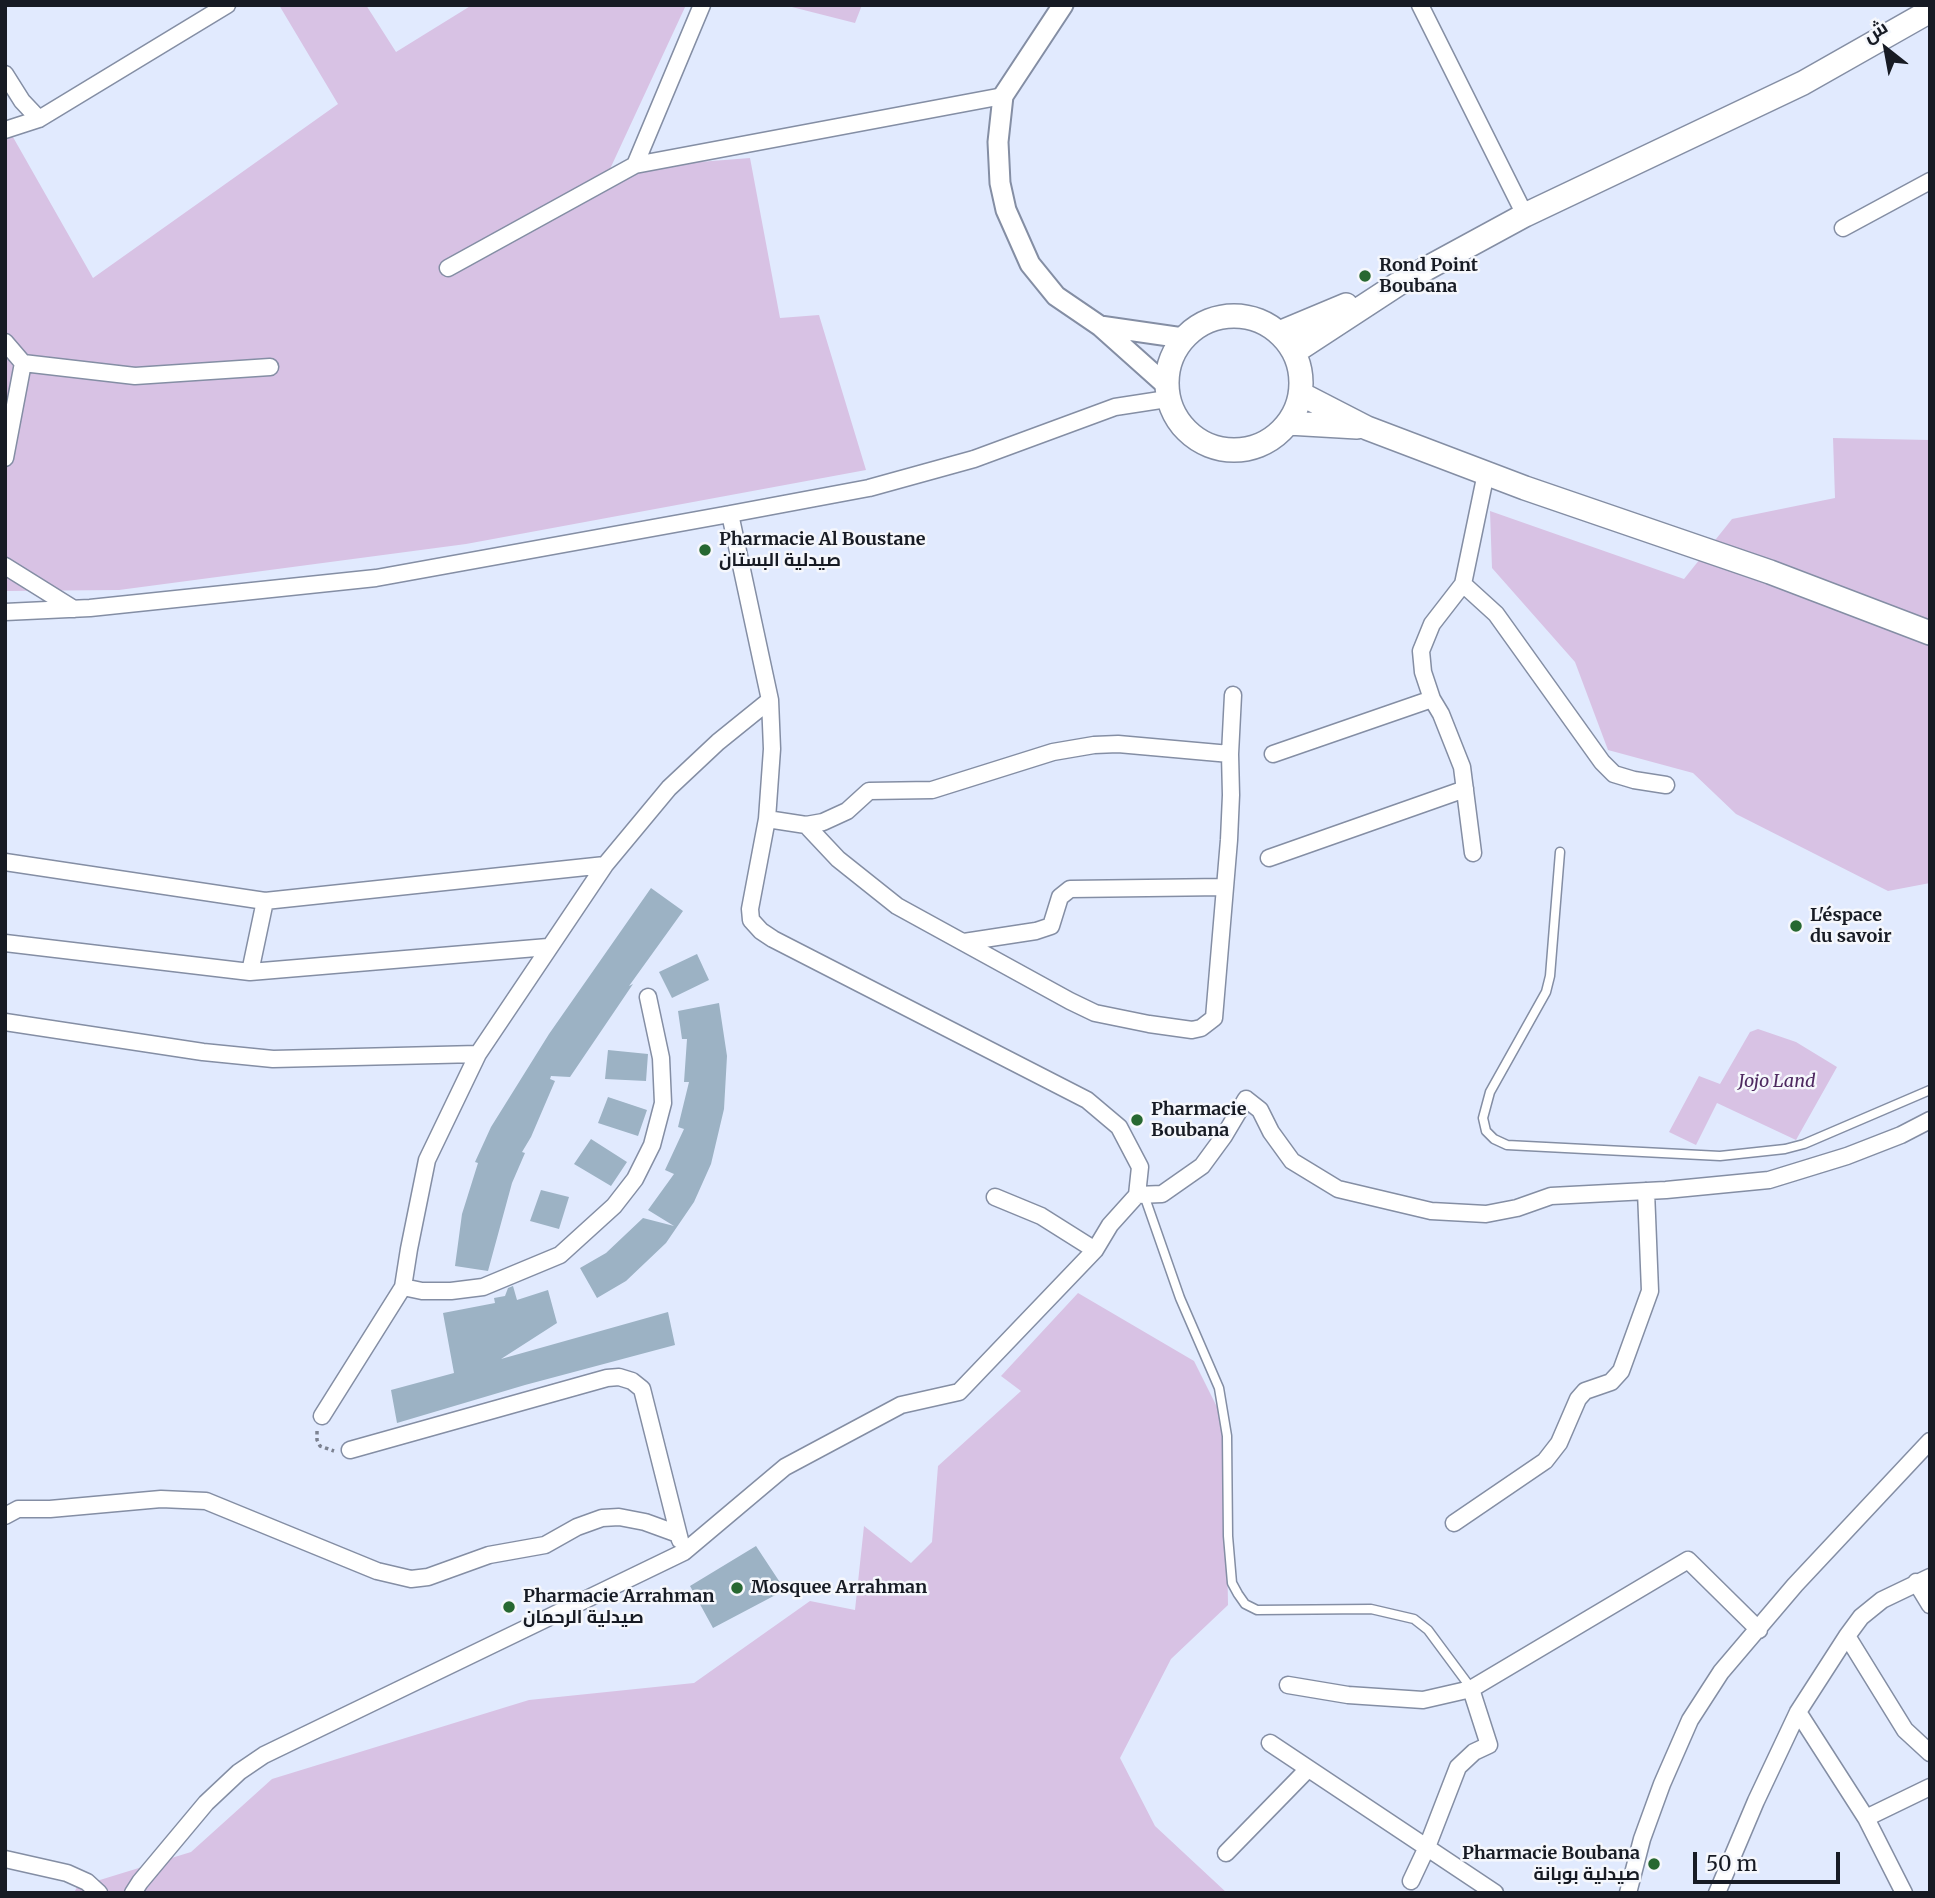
<!DOCTYPE html>
<meta charset="utf-8">
<style>
body{margin:0}
#map{position:relative;width:1935px;height:1898px;overflow:hidden;background:#e1eafe;font-family:Merriweather,Cairo,serif}
canvas{display:block}
.frame{position:absolute;inset:0;border:7px solid #171b24;pointer-events:none}
.north{position:absolute;left:1851px;top:14px;width:70px;height:70px;-webkit-text-stroke:5px #f5f7fc;paint-order:stroke;rotate:329deg;font-size:19px;font-weight:700;line-height:28px;text-align:center;color:#171b24}
.north::after{content:'';display:block;margin:auto;width:24px;height:32px;background:#171b24;clip-path:polygon(50% 0,100% 100%,50% 72%,0 100%)}
.scale{position:absolute;left:1693px;top:1852px;width:147px;height:32px;box-sizing:border-box;border:4px solid #171b24;border-top:0;padding-left:9px;font-size:21px;line-height:24px;white-space:nowrap;color:#171b24;-webkit-text-stroke:5px #f5f7fc;paint-order:stroke}
</style>
<div id="map">
<canvas width="1935" height="1898"></canvas>
<div class="frame"></div>
<div class="north">ش</div>
<div class="scale">50 m</div>
</div>
<script>
const ctx = document.querySelector('canvas').getContext('2d');
ctx.lineJoin = 'round';
function fillPath(path, color) {
  ctx.fillStyle = color;
  ctx.fill(path, 'evenodd');
}
function toPath(rows) {
  const path = new Path2D();
  for (const r of rows) {
    if (r.length === 3) {
      path.moveTo(r[0] + r[2], r[1]);
      path.arc(r[0], r[1], r[2], 0, 2 * Math.PI);
      continue;
    }
    path.moveTo(r[0], r[1]);
    for (let i = 2; i < r.length; i += 2) path.lineTo(r[i], r[i + 1]);
  }
  return path;
}
function strokePath(path, color, width, dash) {
  ctx.strokeStyle = color;
  ctx.lineWidth = width;
  ctx.lineCap = dash ? 'butt' : 'round';
  ctx.setLineDash(dash || []);
  ctx.stroke(path);
}
function write(font, color, halo, rows, align = 'center') {
  ctx.font = font + ' Merriweather,Cairo,serif';
  ctx.lineWidth = 5;
  ctx.setLineDash([]);
  ctx.textBaseline = 'middle';
  ctx.strokeStyle = halo;
  ctx.fillStyle = color;
  for (const [text, x, y, turn = 0] of rows) {
    ctx.save();
    ctx.translate(x, y);
    ctx.rotate((+turn || 0) * Math.PI / 180);
    ctx.textAlign = isNaN(turn) ? turn : align;
    if (halo) ctx.strokeText(text, 0, 0);
    ctx.fillText(text, 0, 0);
    ctx.restore();
  }
}
fillPath(toPath([
 [279,5,366,5,396,52,472,5,686,5,610,169,750,158,780,318,819,315,866,470,466,544,119,590,5,591,5,123,93,278,338,104],
 [784,5,862,5,855,23],
 [1833,438,1930,440,1930,883,1888,891,1736,814,1693,773,1608,750,1575,662,1492,568,1490,511,1684,579,1732,519,1835,498],
 [1758,1029,1796,1042,1837,1067,1796,1140,1717,1103,1696,1145,1669,1132,1699,1076,1720,1084,1750,1032],
 [1078,1293,1194,1361,1225,1423,1228,1605,1171,1659,1120,1758,1155,1826,1227,1893,74,1893,77,1887,191,1852,272,1779,529,1700,694,1683,810,1601,855,1610,864,1526,911,1563,932,1542,938,1466,1021,1391,1001,1376]
]), '#d8c2e4');
fillPath(toPath([
 [651,888,683,911,629,986,633,984,570,1077,551,1076,550,1079,555,1081,531,1137,522,1152,525,1153,512,1183,488,1271,455,1266,462,1214,478,1163,475,1162,491,1127,549,1034],
 [697,954,709,980,672,998,659,972],
 [719,1003,727,1056,724,1109,711,1164,694,1202,666,1243,626,1281,597,1298,580,1268,606,1253,643,1218,674,1226,648,1210,674,1174,665,1170,684,1129,678,1127,689,1082,684,1082,687,1039,682,1039,678,1011],
 [608,1050,648,1054,646,1081,605,1079],
 [608,1097,647,1110,638,1136,598,1123],
 [591,1139,627,1162,611,1186,574,1164],
 [541,1190,569,1197,559,1229,530,1221],
 [513,1286,517,1300,548,1290,557,1323,501,1359,668,1312,675,1345,525,1385,397,1423,391,1390,454,1373,443,1313,495,1303,494,1298,505,1296,508,1288],
 [756,1546,785,1590,713,1628,690,1586]
]), '#9cb2c4');
const service = toPath([
 [1560,852,1550,976,1546,992,1490,1092,1483,1118,1486,1131,1494,1139,1507,1145,1720,1156,1785,1149,1804,1144,1930,1090],
 [1144,1195,1180,1298,1219,1388,1227,1436,1228,1536,1232,1583,1238,1594,1245,1604,1257,1610,1371,1609,1414,1619,1428,1630,1471,1688]
]);
const minor = toPath([
 [1420,5,1525,215],
 [5,74,22,101,39,119],
 [5,130,39,119,227,5],
 [635,165,702,5],
 [1843,228,1930,181],
 [448,268,635,165,1003,96],
 [5,342,23,363,135,376,270,367],
 [5,458,23,363],
 [5,566,74,609],
 [1463,584,1496,614,1602,762,1614,774,1634,780,1666,785],
 [5,612,90,608,376,578,730,514,869,488,974,459,1115,407,1167,399],
 [1273,754,1432,699],
 [767,819,806,825,823,822,847,811,869,791,932,790,1053,752,1094,745,1118,744,1230,754],
 [806,825,838,859,897,906,1070,1001,1095,1013,1149,1024,1192,1030,1201,1028,1214,1018,1229,840,1231,795,1230,754,1233,695],
 [1473,853,1462,767,1441,714,1432,699,1423,672,1421,651,1432,624,1463,584,1486,473],
 [1269,858,1465,789],
 [5,862,265,901,605,865],
 [964,942,1036,931,1051,926,1060,897,1070,889,1224,887],
 [5,943,250,972,548,947],
 [250,972,265,901],
 [5,1022,203,1052,273,1059,478,1054],
 [1137,1195,1162,1194,1202,1166,1224,1136,1246,1099,1260,1110,1271,1132,1292,1161,1338,1189,1431,1211,1486,1214,1517,1208,1551,1196,1666,1190,1769,1180,1847,1156,1901,1135,1930,1120],
 [995,1197,1041,1216,1095,1250],
 [403,1287,422,1291,451,1291,483,1287,560,1255,614,1206,635,1179,652,1145,663,1103,661,1058,648,997],
 [322,1416,403,1287,409,1249,427,1160,478,1054,605,865,669,788,718,742,770,700],
 [350,1450,607,1378,619,1377,632,1381,642,1389,680,1540],
 [5,1516,18,1509,50,1509,161,1499,206,1501,377,1571,411,1579,428,1577,489,1555,545,1545,577,1527,602,1518,619,1517,645,1522,678,1534],
 [1454,1523,1545,1461,1559,1443,1578,1399,1585,1391,1611,1382,1621,1371,1650,1291,1646,1191],
 [1916,1582,1930,1605],
 [1847,1636,1905,1730,1930,1753],
 [1288,1685,1348,1695,1423,1700,1471,1689,1688,1560,1759,1630],
 [1798,1712,1866,1818,1904,1893],
 [1270,1743,1495,1893],
 [1866,1818,1930,1787],
 [1226,1853,1308,1769],
 [5,1859,67,1873,87,1882,99,1893],
 [1411,1881,1427,1847,1458,1767,1474,1752,1489,1745,1471,1689],
 [133,1893,140,1882,206,1803,239,1772,264,1755,684,1552,785,1467,901,1405,959,1392,1095,1250,1110,1225,1137,1195,1140,1167,1119,1127,1087,1100,773,939,761,931,751,920,750,909,767,819,772,749,770,700,730,514],
 [1628,1893,1642,1839,1662,1784,1690,1720,1721,1672,1795,1585,1930,1441],
 [1717,1893,1756,1801,1798,1712,1847,1636,1861,1617,1882,1600,1930,1577]
]);
const tertiary = toPath([
 [1063,5,1003,96,998,142,1000,183,1006,210,1030,264,1056,296,1100,326,1166,385],
 [1100,326,1183,338]
]);
const secondary = toPath([
 [1234,383,67],
 [1279,333,1346,305],
 [1294,352,1398,284,1525,215,1803,83,1930,11],
 [1301,394,1367,428,1525,488,1770,572,1930,633],
 [1288,423,1357,427]
]);
strokePath(service, '#848ea4', 11);
strokePath(minor, '#848ea4', 19);
strokePath(tertiary, '#848ea4', 23);
strokePath(secondary, '#848ea4', 26);
strokePath(toPath([
 [317,1431,317,1440,320,1446,334,1451]
]), '#7c8291', 3.5, [3.5, 3.5]);
strokePath(service, '#fff', 8);
strokePath(minor, '#fff', 16);
strokePath(tertiary, '#fff', 19);
strokePath(secondary, '#fff', 23);
for (const [x, y, r, color] of [
 [1365,276,7,"#276831"],
 [705,550,7,"#276831"],
 [1796,926,7,"#276831"],
 [1137,1120,7,"#276831"],
 [737,1588,7,"#276831"],
 [509,1607,7,"#276831"],
 [1654,1864,7,"#276831"]
]) {
  const dot = new Path2D();
  dot.arc(x, y, r, 0, 2 * Math.PI);
  ctx.fillStyle = color;
  ctx.fill(dot);
  strokePath(dot, '#f5f7fc', 2.5);
}
write('bold 18px', '#171b24', '#f5f7fc', [
 ["Rond Point",1379,266],
 ["Boubana",1379,287],
 ["Pharmacie Al Boustane",719,540],
 ["صيدلية البستان",719,561],
 ["L'éspace",1810,916],
 ["du savoir",1810,937],
 ["Pharmacie",1151,1110],
 ["Boubana",1151,1131],
 ["Mosquee Arrahman",751,1588],
 ["Pharmacie Arrahman",523,1597],
 ["صيدلية الرحمان",523,1618],
 ["Pharmacie Boubana",1640,1854,"right"],
 ["صيدلية بوبانة",1640,1875,"right"]
], 'left');
write('italic 18px', '#4e2960', '#f5f7fc', [
 ["Jojo Land",1777,1082]
]);
</script>
